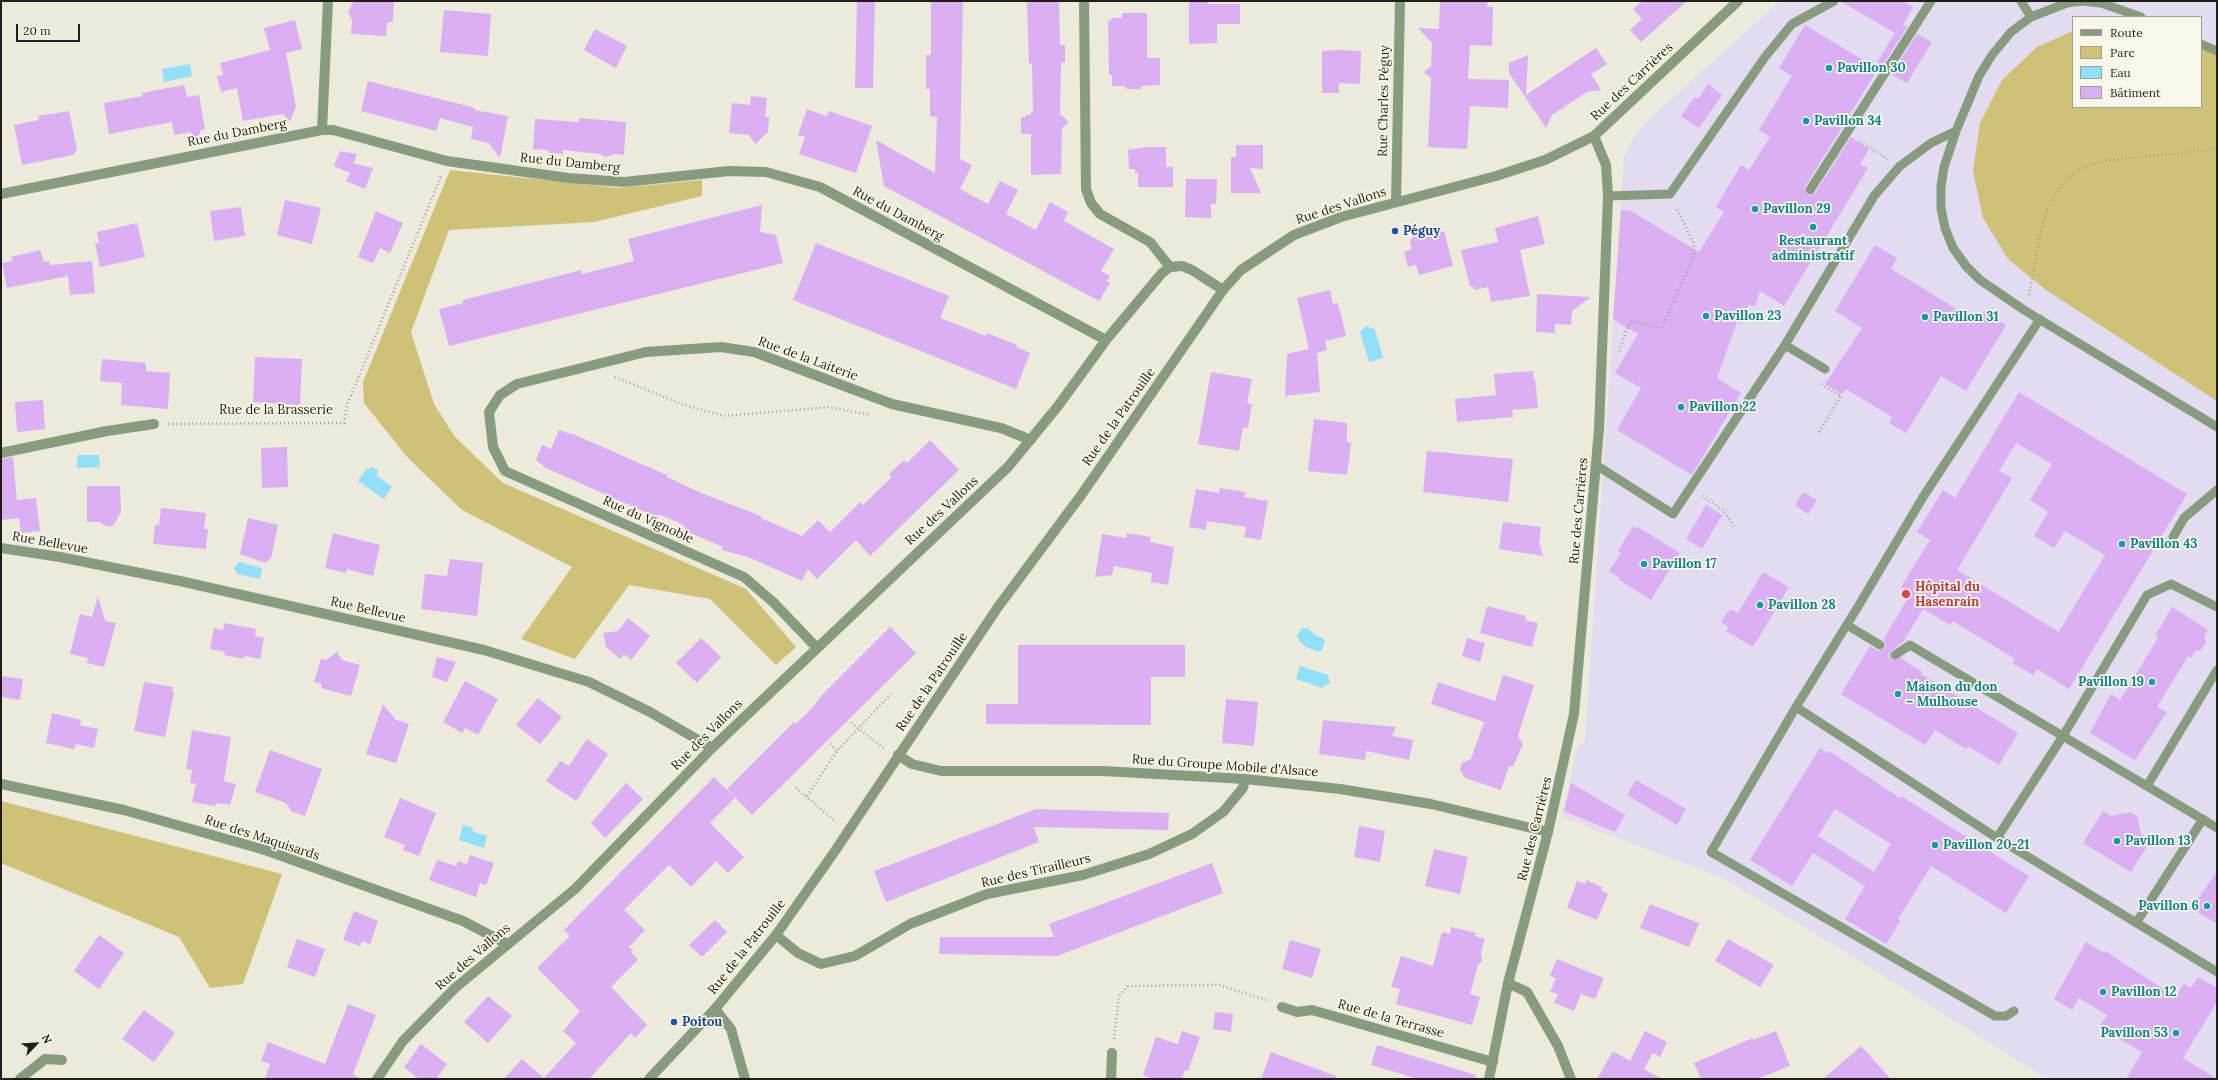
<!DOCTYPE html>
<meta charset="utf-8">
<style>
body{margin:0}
#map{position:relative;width:2218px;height:1080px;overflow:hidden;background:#eceadb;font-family:Lora,serif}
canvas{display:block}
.frame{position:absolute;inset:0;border:2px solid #1f1e18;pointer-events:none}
.legend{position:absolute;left:2072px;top:16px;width:130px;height:92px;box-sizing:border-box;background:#f9f7e8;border:1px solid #a2a095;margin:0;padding:5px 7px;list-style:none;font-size:12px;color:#1f1e18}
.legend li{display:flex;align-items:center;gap:8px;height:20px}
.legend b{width:20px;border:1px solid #a2a095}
.north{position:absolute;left:16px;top:1024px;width:40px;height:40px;-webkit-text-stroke:3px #f9f7e8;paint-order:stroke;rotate:65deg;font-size:11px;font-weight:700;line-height:16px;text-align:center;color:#1f1e18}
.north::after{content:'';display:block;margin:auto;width:14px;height:18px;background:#1f1e18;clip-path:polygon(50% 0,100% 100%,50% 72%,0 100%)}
.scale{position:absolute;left:16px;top:24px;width:64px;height:18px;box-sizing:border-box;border:2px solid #1f1e18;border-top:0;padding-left:5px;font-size:12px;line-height:14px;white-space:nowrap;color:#1f1e18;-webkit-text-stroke:3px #f9f7e8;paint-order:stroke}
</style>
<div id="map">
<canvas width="2218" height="1080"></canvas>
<div class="frame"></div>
<ul class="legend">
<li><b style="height:5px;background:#879b7e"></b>Route</li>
<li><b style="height:11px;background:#cfc176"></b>Parc</li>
<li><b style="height:11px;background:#92dff9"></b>Eau</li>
<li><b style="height:11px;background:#dbaff3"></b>Bâtiment</li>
</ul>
<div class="north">N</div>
<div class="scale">20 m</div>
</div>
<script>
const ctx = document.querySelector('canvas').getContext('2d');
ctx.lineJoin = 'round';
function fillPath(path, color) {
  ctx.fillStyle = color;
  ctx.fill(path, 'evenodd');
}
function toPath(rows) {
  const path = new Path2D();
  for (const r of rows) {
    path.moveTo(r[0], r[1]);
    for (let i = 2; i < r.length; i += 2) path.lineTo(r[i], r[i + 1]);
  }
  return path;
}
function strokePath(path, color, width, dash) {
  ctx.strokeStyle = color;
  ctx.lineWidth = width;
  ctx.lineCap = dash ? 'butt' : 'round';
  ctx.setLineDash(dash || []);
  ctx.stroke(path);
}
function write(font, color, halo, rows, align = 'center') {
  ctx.font = font + ' Lora,serif';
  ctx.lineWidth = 3.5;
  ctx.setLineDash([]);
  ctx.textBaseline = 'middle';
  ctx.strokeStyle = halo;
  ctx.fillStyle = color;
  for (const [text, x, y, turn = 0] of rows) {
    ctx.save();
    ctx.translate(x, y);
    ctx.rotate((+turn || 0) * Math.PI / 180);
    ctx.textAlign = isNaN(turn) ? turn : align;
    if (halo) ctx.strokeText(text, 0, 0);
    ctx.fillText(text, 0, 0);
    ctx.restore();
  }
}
fillPath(toPath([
 [1780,1,2217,1,2217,1079,2047,1079,1847,953,1723,878,1562,817,1577,748,1585,741,1624,158,1633,138,1649,119],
 [2073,17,2201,17,2201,107,2073,107]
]), '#e3dbf0');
fillPath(toPath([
 [2073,31,2073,107,2201,107,2201,47,2217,54,2217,401,2046,290,2008,259,1983,218,1973,171,1980,123,2002,80,2037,47],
 [450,170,619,188,702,180,702,196,594,222,449,230,411,332,434,404,455,437,503,483,746,589,796,647,776,665,710,599,629,585,575,659,521,639,572,567,462,510,407,457,364,403,363,382],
 [1,801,282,874,243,984,210,988,179,937,1,863]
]), '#cfc176');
fillPath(toPath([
 [190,64,192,76,164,82,162,69],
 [1366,326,1375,329,1383,358,1369,362,1360,332],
 [77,455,99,455,100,467,77,468],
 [372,467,378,470,377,476,392,487,384,499,358,481,367,468,369,469],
 [239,562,262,568,260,579,237,574,234,568],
 [1302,628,1308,628,1315,635,1323,638,1325,641,1322,650,1318,652,1306,647,1300,642,1297,636],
 [1300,666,1328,675,1330,684,1324,685,1323,688,1296,679],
 [463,825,473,828,472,831,487,836,484,848,459,840]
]), '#92dff9');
fillPath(toPath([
 [354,1,394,1,393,22,387,22,386,36,351,34,352,20,348,12],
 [857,1,875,1,873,88,855,88],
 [931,1,963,1,960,159,972,165,960,189,988,204,1000,181,1018,190,1006,214,1036,230,1050,202,1068,212,1064,221,1114,249,1101,271,1110,276,1107,281,1110,283,1099,301,884,186,876,140,935,173,937,117,930,116,930,89,926,89,926,55,931,55],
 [1029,1,1059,1,1060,45,1065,45,1065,63,1061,63,1060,114,1069,122,1062,128,1061,174,1031,175,1031,134,1021,134,1021,117,1026,117,1026,115,1031,115,1031,112,1033,111,1032,63,1029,64,1027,3],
 [1189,1,1208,1,1208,4,1240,4,1240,24,1217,24,1217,43,1189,44],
 [1440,1,1488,1,1487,7,1493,7,1492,46,1470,45,1468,79,1509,80,1508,108,1470,106,1467,149,1428,147,1431,78,1424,72,1431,66,1432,43,1418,28,1439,29],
 [1643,1,1687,1,1641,42,1630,30,1642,19,1633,9],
 [1840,1,1903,1,1913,7,1903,25,1907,27,1881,68,1876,64,1895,33],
 [444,10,491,14,488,56,440,52],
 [1122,13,1147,13,1147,58,1160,58,1160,85,1141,86,1141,89,1126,89,1125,86,1112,86,1112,75,1109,75,1108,20,1111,21,1111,18,1122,18],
 [295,20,302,49,286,53,296,107,290,121,283,114,243,121,237,88,221,92,217,76,223,75,220,63,270,50,264,28],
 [1805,25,1878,69,1805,187,1805,192,1809,196,1815,193,1851,137,1869,149,1860,164,1868,168,1784,306,1760,291,1755,306,1748,305,1742,324,1737,322,1717,378,1741,393,1692,475,1617,430,1641,388,1615,373,1638,334,1613,319,1621,210,1631,211,1699,252,1724,212,1716,207,1741,165,1749,170,1770,137,1759,130,1792,76,1779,68],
 [595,29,627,46,616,68,584,50],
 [1917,34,1932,42,1907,83,1891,74],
 [1596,48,1607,64,1591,74,1601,90,1587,92,1552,115,1546,128,1509,73,1509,63,1528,55,1526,95],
 [1339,50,1361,51,1360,84,1339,83,1339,93,1322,93,1322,51],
 [368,81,475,108,474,110,508,116,500,158,489,143,471,139,473,127,440,118,436,131,361,111],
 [1708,84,1722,95,1699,128,1681,116,1695,97,1698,99],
 [184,85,187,97,199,95,205,129,201,130,197,140,190,132,174,135,172,122,109,134,104,103,143,96,142,93],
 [751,96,767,98,765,117,769,117,768,132,755,144,749,135,729,133,732,103,750,105],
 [807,109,827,116,829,111,872,126,856,173,799,154,805,137,798,135],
 [69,111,77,149,73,155,22,165,14,125,39,120,38,116],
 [580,118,626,122,624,155,616,154,605,157,600,154,563,150,563,154,550,153,547,150,533,149,535,119,579,122],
 [1236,145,1263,145,1263,169,1250,168,1261,193,1231,193,1231,157,1236,157],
 [1146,147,1166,147,1166,167,1173,167,1173,187,1138,187,1138,173,1135,173,1135,169,1129,169,1128,150],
 [340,151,357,154,353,165,353,163,373,168,365,189,346,181,350,173,334,166],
 [1186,179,1217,179,1216,204,1211,204,1211,218,1185,217],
 [285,200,321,208,312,244,277,235],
 [762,205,760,232,776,235,783,263,449,346,439,309,463,303,463,300,566,274,581,270,582,274,634,261,628,239],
 [241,207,245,236,214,241,210,211],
 [376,211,403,223,390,253,380,248,373,263,358,257],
 [1538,216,1545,244,1520,250,1530,296,1491,302,1488,287,1474,290,1473,286,1470,287,1461,250,1498,242,1495,228],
 [137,223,145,257,100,267,95,243,99,243,97,232],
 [1444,231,1453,266,1419,275,1416,265,1408,267,1404,252,1412,249,1410,242,1413,236,1421,234,1425,236],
 [816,243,949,296,940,318,986,336,987,333,1017,345,1016,347,1030,353,1016,389,793,300],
 [1875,245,1897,258,1891,269,1978,322,1984,312,2006,325,1966,391,1941,376,1906,433,1889,423,1892,417,1846,389,1842,394,1825,384,1862,328,1835,311],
 [40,250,44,262,49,261,50,265,92,261,95,293,70,295,68,276,7,288,2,263,12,261,11,257],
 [1330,290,1333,304,1338,303,1346,336,1325,341,1327,350,1317,353,1320,392,1285,396,1287,354,1309,349,1297,298],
 [1537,294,1591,297,1572,311,1571,325,1555,324,1555,333,1536,332],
 [255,357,302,359,300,405,253,402],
 [102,359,146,363,146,371,170,373,168,409,121,405,122,383,100,381],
 [1533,371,1533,378,1535,378,1538,408,1512,410,1513,417,1457,422,1455,399,1496,395,1494,374],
 [1211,372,1252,379,1247,403,1252,404,1248,428,1243,427,1239,451,1198,444],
 [2019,392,2187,494,2069,689,2037,669,2033,675,2012,663,2015,659,1953,621,1950,625,1923,609,1903,642,1890,652,1889,656,1892,660,1901,658,1922,672,1921,674,2018,733,1999,765,1968,746,1966,749,1935,730,1925,745,1841,694,1870,646,1879,651,1885,648,1886,645,1883,640,1911,593,1901,587,1930,540,1917,532,1943,490,1955,498],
 [2016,443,2052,464,2030,500,2048,512,2034,536,2054,548,2065,531,2105,555,2059,632,1957,570,2012,478,1999,471],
 [43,400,45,429,17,432,15,402],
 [1314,419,1347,423,1347,442,1351,443,1347,475,1308,471],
 [559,430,575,435,667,475,667,477,701,493,761,516,761,518,802,536,818,520,830,532,860,502,863,505,892,477,889,474,904,460,907,463,930,440,959,470,870,556,856,540,817,579,808,569,802,581,748,557,722,550,723,547,688,532,683,525,673,520,660,515,654,516,546,468,536,460,542,445,551,449],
 [287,447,288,487,262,488,261,448],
 [1427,451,1513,459,1508,502,1423,492],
 [13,457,17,500,36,498,40,531,21,533,19,518,1,520,1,459],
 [87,486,120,486,121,512,113,526,106,526,100,522,87,522],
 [1220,488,1245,492,1244,497,1268,501,1261,540,1244,537,1246,527,1227,524,1207,521,1206,530,1189,527,1196,489,1219,493],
 [1803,492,1817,500,1808,514,1795,505],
 [1706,505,1722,515,1702,549,1686,539],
 [161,508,206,513,204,529,208,529,206,549,153,544,155,525,159,525],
 [248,518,278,525,271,558,265,563,240,554],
 [1503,522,1541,527,1539,542,1543,556,1499,549],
 [1633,526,1637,529,1638,527,1680,553,1651,600,1619,580,1620,578,1609,571,1621,553,1618,551],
 [333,533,380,545,373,576,347,569,346,573,325,568],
 [1127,533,1151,537,1150,542,1174,547,1168,585,1151,582,1152,573,1114,566,1112,575,1095,577,1102,534,1126,538],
 [450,559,483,563,477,616,421,609,425,574,447,576],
 [1763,572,1789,587,1753,647,1726,631,1729,627,1721,622,1730,609,1738,613],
 [98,596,105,621,116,623,104,667,87,663,88,658,70,654,80,614,92,617],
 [1487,606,1526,616,1525,620,1538,623,1532,647,1480,633],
 [2172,607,2208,630,2204,636,2206,642,2201,650,2195,651,2191,658,2188,656,2157,707,2167,712,2135,760,2090,733,2111,694,2120,700,2158,638,2155,636],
 [628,618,650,636,631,660,624,654,620,659,606,647,603,633,618,631],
 [224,623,256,629,255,636,264,638,260,659,245,656,244,659,224,655,225,652,210,649,214,628,223,630],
 [890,627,916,653,752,815,727,789,794,722,796,724,811,709,824,693],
 [701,638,721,657,697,683,676,663],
 [1467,638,1485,643,1480,662,1462,656],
 [1018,645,1185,645,1185,677,1151,677,1151,725,986,724,986,704,1018,704],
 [337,652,342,660,360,665,351,696,321,688,322,684,314,682,321,659,326,660],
 [437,657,456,662,447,682,432,677],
 [1503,675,1534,685,1518,736,1523,744,1513,767,1509,766,1501,790,1465,778,1460,770,1462,763,1471,759,1484,722,1431,704,1438,682,1495,701],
 [1,676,23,679,20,700,1,697],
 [465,681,498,699,478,735,465,728,462,733,443,722],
 [144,682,173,687,172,691,174,692,165,737,134,731],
 [538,698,562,717,540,744,516,725],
 [1226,699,1258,702,1254,746,1222,743],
 [383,704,396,720,409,724,396,763,366,754],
 [52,713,81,720,80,725,98,729,94,748,76,744,74,749,46,743],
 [1323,720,1396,727,1392,736,1413,740,1409,760,1366,751,1365,760,1319,754],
 [192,730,231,737,224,781,236,784,230,805,216,803,216,806,192,802,196,784,190,783,192,770,186,769],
 [587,739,608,754,576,801,546,781,560,761,569,766],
 [1820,748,1828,753,1829,751,1900,798,1901,796,2029,876,2006,913,1931,866,1898,919,1901,920,1886,944,1845,919,1865,886,1813,853,1792,886,1750,860],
 [1835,809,1891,844,1874,872,1818,836],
 [270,750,322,769,305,816,291,811,286,803,255,792],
 [714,777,735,798,710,823,744,857,728,873,716,861,691,887,669,865,624,910,645,930,629,947,633,950,631,952,638,960,611,987,647,1025,635,1038,631,1033,589,1079,504,1079,522,1059,544,1078,576,1043,563,1031,580,1011,537,968,570,936,564,930],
 [1636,780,1686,809,1677,825,1627,795],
 [626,783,643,799,605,838,591,823],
 [1571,783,1625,815,1615,832,1564,811],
 [400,798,436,813,419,856,403,850,405,845,384,837],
 [1036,809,1169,813,1168,830,1034,827,1039,842,886,902,874,871],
 [2103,811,2112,816,2130,812,2137,816,2141,834,2151,840,2131,872,2083,843],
 [1359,826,1385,831,1380,862,1354,857],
 [1434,849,1468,857,1460,894,1425,886],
 [470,855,494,863,486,885,480,883,476,897,429,880,437,860,456,866,458,861,467,864],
 [1212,863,1223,893,1057,956,939,954,940,937,1054,937,1049,924],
 [2217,872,2217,924,2194,910,2200,901,2198,899],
 [1586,880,1602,887,1601,890,1608,894,1597,920,1567,908,1577,881,1585,884],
 [1650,904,1699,923,1689,947,1640,928],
 [354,911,378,921,370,944,362,941,360,946,343,940],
 [715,920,727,932,702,957,689,945],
 [1451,927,1476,933,1475,936,1485,939,1481,953,1482,961,1478,965,1470,994,1480,997,1472,1025,1396,1004,1400,989,1391,987,1401,956,1433,966,1442,932,1450,934],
 [99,935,124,953,99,989,74,971],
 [297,939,325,949,315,977,287,967],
 [1728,939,1774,965,1760,987,1715,961],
 [1290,940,1321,949,1312,978,1282,969],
 [2086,942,2104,953,2105,951,2176,997,2184,984,2191,988,2198,977,2217,988,2217,1002,2183,1058,2217,1079,2126,1079,2142,1052,2099,1027,2107,1015,2079,998,2072,1010,2054,999],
 [1557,959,1604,978,1595,999,1581,994,1574,1011,1554,1003,1558,994,1550,992,1556,978,1550,976],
 [488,996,512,1016,488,1043,464,1022],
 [348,1004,376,1015,353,1074,361,1079,265,1079,270,1064,261,1061,268,1042,325,1064],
 [144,1010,175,1033,154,1062,122,1039],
 [1215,1012,1233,1014,1231,1032,1213,1029],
 [1182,1031,1200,1037,1188,1071,1185,1070,1182,1079,1153,1079,1143,1075,1156,1037,1178,1044],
 [1645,1031,1667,1042,1660,1057,1653,1053,1644,1069,1662,1079,1597,1079,1613,1051,1630,1061],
 [1776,1031,1790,1066,1757,1079,1701,1079,1694,1063,1753,1038,1753,1040],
 [421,1044,447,1064,436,1079,419,1079,404,1067],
 [1377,1045,1476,1075,1475,1079,1418,1079,1371,1065],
 [1861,1046,1891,1079,1823,1079],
 [1271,1052,1336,1076,1336,1079,1261,1079]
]), '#dbaff3');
strokePath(toPath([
 [1860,141,1887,159],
 [2029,295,2042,225,2049,204,2067,178,2081,168,2103,161,2217,149],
 [1619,351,1630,321,1662,327,1694,256,1694,244,1676,207],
 [615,377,684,405,724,416,829,407,871,415],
 [168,424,344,423,347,405,441,176],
 [1819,432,1841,396,1821,384],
 [1702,496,1724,511,1735,528],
 [851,723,885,749],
 [830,744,837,751],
 [796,788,836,822],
 [807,796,837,751,891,694],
 [1114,1039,1119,996,1128,986,1219,985,1269,1001]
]), '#a3a296', 2.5, [1, 3]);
strokePath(toPath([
 [2021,1,2031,17],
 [2141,17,2101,3,2082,1,2067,3,2031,17,2011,32,1992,55,1979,76,1956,131,1944,167,1941,186,1941,208,1945,228,1953,248,1966,266,1980,280,2024,310,2217,427],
 [2201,44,2217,51],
 [1810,190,1931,1],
 [1608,196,1670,194,1765,57,1792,24,1834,1],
 [1785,345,1825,369],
 [1596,465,1673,514,1785,345,1874,196,1900,166,1931,143,1956,131],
 [2173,537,2184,518,2217,490],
 [1847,625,1880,645],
 [1895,655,1910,645,2217,828],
 [1796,707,1997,838,2217,972],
 [2147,786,2217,670],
 [1997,838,2063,736,2147,595,2171,584,2217,607],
 [2136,923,2203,819],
 [2014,1011,2006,1016,1995,1016,1711,852,1796,707,1859,605,1923,497,2040,319]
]), '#879b7e', 9);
strokePath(toPath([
 [1084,1,1086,189,1091,203,1100,214,1150,242,1170,267],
 [322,130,328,1],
 [1,194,322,130,333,130,447,161,568,178,624,182,729,171,766,172,820,187,1106,340],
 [1396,202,1400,1],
 [1,453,107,431,154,424],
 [1,548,60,557,180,581,484,650,589,682,650,712,712,748],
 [817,648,773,602,744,577,505,471,493,447,489,412,500,395,517,384,646,352,721,347,754,352,892,404,1001,428,1031,440],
 [898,755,912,764,941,771,1103,771,1245,779,1340,789,1431,804,1548,832],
 [1,784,124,810,265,850,463,921,507,944],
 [776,935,798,953,821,964,855,956,910,924,987,894,1083,875,1149,854,1192,834,1223,812,1243,788,1245,779],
 [1508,983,1527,992,1558,1046,1571,1079],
 [1282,1007,1297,1012,1312,1010,1493,1062],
 [715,1009,731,1029,745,1079],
 [20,1079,45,1059,62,1060],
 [377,1079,403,1041,455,988,575,889,712,748,1008,467,1058,406,1106,340,1162,273,1170,267,1182,266,1192,270,1223,290],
 [1111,1079,1112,1053],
 [1489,1079,1508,983,1548,832,1574,714,1599,429,1608,196,1606,165,1594,136]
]), '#879b7e', 10);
strokePath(toPath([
 [649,1079,715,1009,776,935,835,851,998,607,1082,494,1223,290,1241,270,1294,235,1341,217,1496,176,1545,160,1594,136,1738,1]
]), '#879b7e', 10);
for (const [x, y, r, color] of [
 [1829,68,4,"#0f9aa8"],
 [1806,121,4,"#0f9aa8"],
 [1755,209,4,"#0f9aa8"],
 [1813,227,4,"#0f9aa8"],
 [1395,231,4,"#1a4fb4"],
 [1706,316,4,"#0f9aa8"],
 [1925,317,4,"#0f9aa8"],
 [1681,407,4,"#0f9aa8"],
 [2122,544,4,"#0f9aa8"],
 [1644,564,4,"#0f9aa8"],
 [1906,594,5,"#e0444e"],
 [1760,605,4,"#0f9aa8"],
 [2152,682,4,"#0f9aa8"],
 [1898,694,4,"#0f9aa8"],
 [2117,841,4,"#0f9aa8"],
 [1935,845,4,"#0f9aa8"],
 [2207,906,4,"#0f9aa8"],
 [2103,992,4,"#0f9aa8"],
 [674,1022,4,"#1a4fb4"],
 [2176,1033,4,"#0f9aa8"]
]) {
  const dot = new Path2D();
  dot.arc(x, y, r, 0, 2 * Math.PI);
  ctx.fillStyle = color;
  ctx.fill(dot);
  strokePath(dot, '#f9f7e8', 1.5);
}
write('bold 13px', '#0d838f', '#f9f7e8', [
 ["Pavillon 30",1837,68],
 ["Pavillon 34",1814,121],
 ["Pavillon 29",1763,209],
 ["Restaurant",1813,241,"center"],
 ["administratif",1813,256,"center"],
 ["Pavillon 23",1714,316],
 ["Pavillon 31",1933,317],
 ["Pavillon 22",1689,407],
 ["Pavillon 43",2130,544],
 ["Pavillon 17",1652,564],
 ["Pavillon 28",1768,605],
 ["Pavillon 19",2144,682,"right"],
 ["Maison du don",1906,687],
 ["– Mulhouse",1906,702],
 ["Pavillon 13",2125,841],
 ["Pavillon 20-21",1943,845],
 ["Pavillon 6",2199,906,"right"],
 ["Pavillon 12",2111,992],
 ["Pavillon 53",2168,1033,"right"]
], 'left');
write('13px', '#1f1e18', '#f9f7e8', [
 ["Rue des Carrières",1632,82,-43],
 ["Rue Charles Péguy",1384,101,-89],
 ["Rue du Damberg",237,133,-11],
 ["Rue du Damberg",570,163,6],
 ["Rue des Vallons",1341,206,-18],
 ["Rue du Damberg",898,214,28],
 ["Rue de la Laiterie",808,359,20],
 ["Rue de la Brasserie",276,410],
 ["Rue de la Patrouille",1119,417,-55],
 ["Rue des Vallons",942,511,-43],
 ["Rue des Carrières",1579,511,-85],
 ["Rue du Vignoble",648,520,24],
 ["Rue Bellevue",50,543,10],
 ["Rue Bellevue",368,610,13],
 ["Rue de la Patrouille",932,682,-56],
 ["Rue des Vallons",707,735,-45],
 ["Rue du Groupe Mobile d'Alsace",1225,766,4],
 ["Rue des Carrières",1535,829,-76],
 ["Rue des Maquisards",262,838,18],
 ["Rue des Tirailleurs",1036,871,-13],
 ["Rue de la Patrouille",747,947,-52],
 ["Rue des Vallons",473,957,-41],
 ["Rue de la Terrasse",1391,1019,16]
]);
write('bold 13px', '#164399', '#f9f7e8', [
 ["Péguy",1403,231],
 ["Poitou",682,1022]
], 'left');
write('bold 13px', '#be3a42', '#f9f7e8', [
 ["Hôpital du",1915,587],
 ["Hasenrain",1915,602]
], 'left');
</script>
